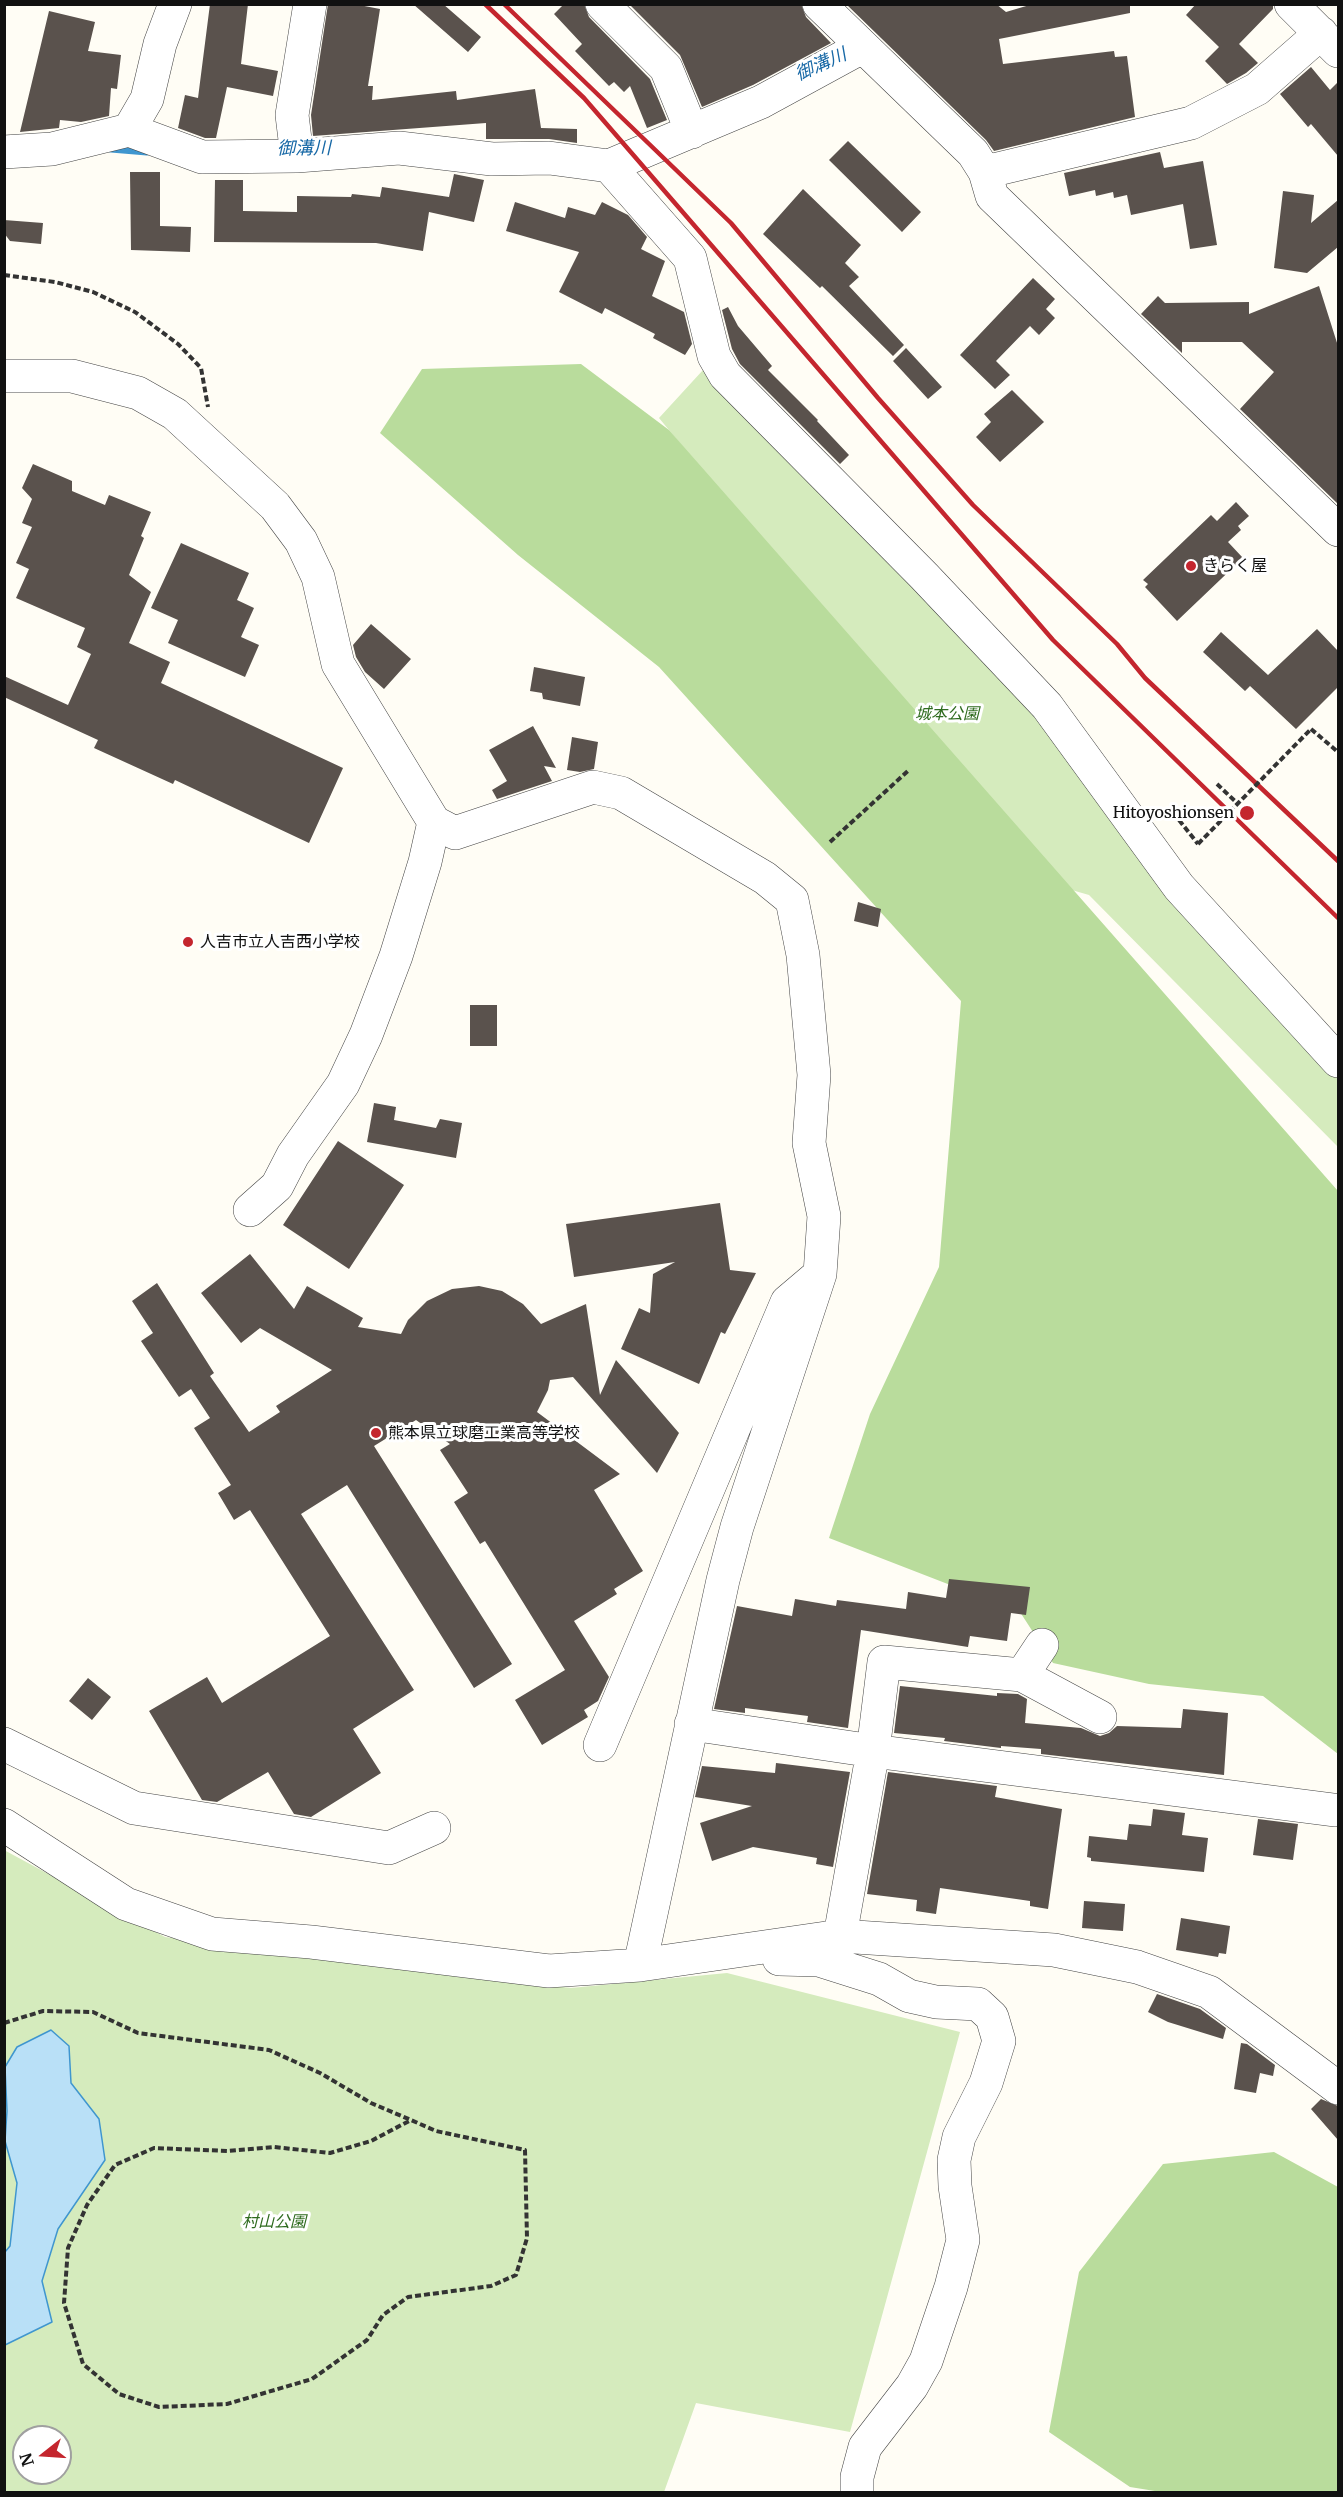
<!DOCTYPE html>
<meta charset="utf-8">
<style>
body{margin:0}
#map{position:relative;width:1343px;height:2497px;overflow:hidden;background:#fffdf5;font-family:Merriweather,serif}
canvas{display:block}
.frame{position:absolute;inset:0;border:6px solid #111;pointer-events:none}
.north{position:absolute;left:12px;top:2425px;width:60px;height:60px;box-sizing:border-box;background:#fff;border:2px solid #a0a0a0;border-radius:50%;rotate:253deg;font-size:16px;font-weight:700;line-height:24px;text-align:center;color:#111}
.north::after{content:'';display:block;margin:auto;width:21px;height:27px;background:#c4262e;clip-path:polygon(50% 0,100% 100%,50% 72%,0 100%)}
</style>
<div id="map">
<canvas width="1343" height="2497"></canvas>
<div class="frame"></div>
<div class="north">N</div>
</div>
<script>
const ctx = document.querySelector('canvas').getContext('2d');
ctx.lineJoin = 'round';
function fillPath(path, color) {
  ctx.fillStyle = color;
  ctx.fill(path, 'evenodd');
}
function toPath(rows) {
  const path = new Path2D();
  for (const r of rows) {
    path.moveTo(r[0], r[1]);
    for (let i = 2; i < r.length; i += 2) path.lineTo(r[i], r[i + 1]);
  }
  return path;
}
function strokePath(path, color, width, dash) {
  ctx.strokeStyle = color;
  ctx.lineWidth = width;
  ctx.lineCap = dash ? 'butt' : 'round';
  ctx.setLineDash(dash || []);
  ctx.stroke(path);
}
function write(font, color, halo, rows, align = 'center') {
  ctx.font = font + ' Merriweather,"Noto Sans JP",serif';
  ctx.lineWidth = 6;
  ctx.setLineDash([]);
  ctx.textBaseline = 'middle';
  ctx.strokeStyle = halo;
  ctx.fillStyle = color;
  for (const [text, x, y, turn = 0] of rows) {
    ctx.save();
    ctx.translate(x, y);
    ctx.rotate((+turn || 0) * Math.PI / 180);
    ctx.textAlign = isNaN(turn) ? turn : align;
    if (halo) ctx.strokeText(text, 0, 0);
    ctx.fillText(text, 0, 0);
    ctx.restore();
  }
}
fillPath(toPath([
 [703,370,1008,677,1338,1070,1338,1147,1089,895,1044,882,659,418],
 [4,1850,165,1937,571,1988,727,1973,960,2032,850,2432,696,2403,664,2492,5,2492],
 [24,2437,60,2437,60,2473,24,2473]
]), '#d5ebbd');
fillPath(toPath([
 [581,364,669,430,1338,1191,1338,1754,1263,1696,1149,1684,1053,1663,1020,1612,829,1538,870,1414,939,1267,961,1001,659,667,518,555,380,433,422,369],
 [1274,2152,1338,2187,1338,2492,1161,2492,1130,2487,1049,2432,1079,2272,1163,2164]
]), '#b9dc9c');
const water = toPath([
 [51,2030,69,2046,71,2083,99,2119,105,2160,58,2229,42,2281,52,2322,5,2345,5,2252,10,2246,17,2183,5,2141,7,2111,5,2067,17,2047,51,2030]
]);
fillPath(water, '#b9e0f7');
strokePath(water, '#3f96cf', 1.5);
strokePath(toPath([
 [111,149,147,152]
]), '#3f96cf', 7);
fillPath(toPath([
 [210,4,248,4,241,64,278,71,273,96,227,87,216,138,205,138,178,128,185,95,198,98],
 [328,4,354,4,380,9,368,86,373,86,372,100,456,91,457,100,535,89,541,128,577,129,577,143,549,139,486,139,486,123,313,136,311,115],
 [413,4,443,4,481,37,468,52],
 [564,4,584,4,589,17,650,79,667,120,647,128,630,86,624,92,614,82,609,86,575,51,582,44,554,14],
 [629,4,801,4,806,17,831,43,753,85,702,107,680,55],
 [846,4,996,4,1006,12,1033,4,1130,4,1130,13,999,39,1003,64,1114,51,1115,57,1127,56,1135,117,994,151,986,140],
 [1196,4,1273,4,1273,9,1239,44,1258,63,1246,73,1227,84,1205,61,1219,47,1186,15],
 [49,11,95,22,88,51,121,55,117,89,111,88,109,116,81,122,60,120,59,128,20,132],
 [1311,67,1330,90,1338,82,1338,156,1311,124,1308,127,1280,94],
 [848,141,921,212,902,232,829,160],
 [1160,152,1164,168,1203,161,1217,245,1190,249,1183,204,1131,215,1127,195,1114,198,1113,192,1096,196,1095,190,1069,196,1064,173],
 [130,172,160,172,160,226,191,227,190,252,131,250],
 [454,174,484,180,474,222,429,212,423,251,376,243,214,242,215,180,243,180,243,211,297,212,297,196,351,197,352,194,380,197,382,187,449,197],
 [803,189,861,245,845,263,859,277,849,286,904,345,893,356,822,286,820,288,763,234],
 [1283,191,1314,195,1311,223,1338,200,1338,247,1307,273,1274,268],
 [515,202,565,218,568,207,595,215,602,202,628,215,647,237,641,249,665,261,652,296,684,312,692,344,685,355,653,338,655,334,605,308,602,314,559,292,579,252,506,231],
 [4,220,43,223,41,244,10,241,4,233],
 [1033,278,1055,299,1046,309,1055,318,1039,335,1030,326,996,361,1010,375,995,389,960,355],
 [1319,286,1338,346,1338,504,1240,409,1274,372,1242,342,1182,342,1182,353,1141,314,1158,296,1165,303,1249,302,1249,314],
 [728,307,738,326,772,366,768,370,818,420,817,421,849,455,840,464,740,364,732,349,722,310],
 [906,348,942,387,928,399,893,361],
 [1012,390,1044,422,1000,462,976,437,991,422,984,414],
 [33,464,72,481,72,491,105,505,109,495,151,512,141,536,144,538,129,575,151,592,129,643,170,662,161,683,343,768,309,843,175,780,173,784,94,748,98,740,4,697,4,676,68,705,91,654,77,647,85,628,16,598,29,569,16,563,32,527,22,523,32,499,22,488],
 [1236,502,1249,516,1238,526,1241,530,1228,542,1243,558,1177,621,1145,587,1148,584,1143,580,1211,515,1217,521],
 [181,543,249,573,237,600,254,608,241,637,259,645,245,677,168,643,178,620,151,608],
 [371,624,411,659,384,689,365,672,356,657,353,645],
 [1317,629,1338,651,1338,687,1296,729,1250,686,1245,691,1203,652,1221,632,1268,675],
 [534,667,585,677,580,706,543,699,542,693,530,691],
 [533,726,556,768,544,766,552,781,497,799,492,790,507,781,489,750],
 [572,737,598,742,594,769,580,772,567,770],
 [858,902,881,909,878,927,854,921],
 [470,1005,497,1005,497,1046,470,1046],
 [374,1103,396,1107,394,1120,436,1128,440,1119,462,1123,456,1158,367,1142],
 [338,1141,404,1185,349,1269,283,1225],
 [720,1203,730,1270,756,1273,725,1334,721,1332,699,1384,621,1349,639,1308,650,1313,653,1274,675,1262,574,1277,566,1224],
 [250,1254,294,1309,307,1286,363,1318,358,1327,401,1334,408,1320,427,1301,452,1289,479,1286,502,1291,523,1304,541,1324,586,1304,600,1395,616,1360,679,1433,657,1473,573,1377,550,1380,548,1390,537,1412,620,1474,594,1490,643,1571,614,1589,617,1594,574,1621,609,1677,598,1701,584,1710,588,1717,542,1745,515,1700,565,1670,485,1541,480,1544,454,1502,468,1493,440,1450,450,1444,416,1420,374,1446,512,1664,474,1688,347,1485,301,1514,414,1690,353,1729,381,1773,311,1817,294,1814,268,1772,217,1802,202,1800,149,1711,207,1677,222,1703,330,1636,250,1510,234,1520,218,1493,231,1485,194,1428,210,1418,191,1389,179,1397,141,1341,153,1333,132,1301,157,1283,214,1373,210,1376,249,1432,280,1412,276,1406,332,1370,260,1328,241,1343,201,1293],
 [949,1579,1030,1587,1026,1615,1011,1613,1007,1641,970,1636,968,1647,861,1630,848,1728,807,1722,808,1716,745,1708,745,1713,714,1709,737,1606,792,1616,795,1599,836,1606,837,1600,906,1609,908,1592,946,1598],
 [88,1678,111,1697,92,1720,69,1701],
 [900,1686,997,1696,997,1693,1018,1694,1027,1699,1025,1723,1081,1728,1100,1736,1109,1733,1117,1726,1181,1728,1183,1709,1228,1713,1224,1775,1041,1754,1041,1749,1001,1746,1001,1748,944,1741,945,1738,894,1733],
 [776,1763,850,1772,833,1867,816,1864,817,1858,753,1847,712,1861,700,1823,752,1806,695,1797,702,1766,775,1773],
 [888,1772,997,1786,995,1797,1062,1809,1048,1909,1030,1906,1030,1901,940,1888,936,1914,916,1911,917,1900,867,1894],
 [1153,1809,1185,1813,1182,1835,1208,1838,1204,1872,1091,1861,1091,1858,1087,1857,1089,1836,1127,1840,1129,1824,1151,1826],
 [1258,1819,1298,1824,1293,1860,1253,1855],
 [1084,1901,1125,1904,1123,1931,1082,1928],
 [1181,1918,1230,1926,1226,1954,1219,1953,1218,1957,1176,1950],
 [1157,1994,1200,2009,1226,2028,1223,2039,1168,2022,1148,2012],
 [1241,2043,1247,2044,1275,2065,1273,2076,1260,2073,1256,2093,1234,2089],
 [1321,2099,1338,2106,1338,2140,1311,2109]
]), '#5a524d');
const minor = toPath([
 [602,4,666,68,692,132],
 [819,4,973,153,985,172,992,196,1338,530],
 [1291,4,1338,51],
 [129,130,147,99,160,44,175,4],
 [4,152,52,149,129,130,202,157,297,156,399,148,492,159,549,158,609,166,761,102,862,47],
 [297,156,292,115,310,4],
 [609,166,690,258,714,356,725,375,924,576,1047,706,1179,887,1338,1061],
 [985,172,1191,123,1257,89,1321,33],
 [4,376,72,376,138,393,175,414,275,506,301,541,318,577,338,664,434,822,455,833,593,787,621,793,765,878,792,900,803,955,814,1075,809,1143,824,1216,820,1274,737,1527,723,1580,640,1965],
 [250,1210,277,1186,293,1155,343,1084,366,1035,396,956,425,862,434,822],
 [1022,1675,1100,1717],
 [691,1724,873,1751,1334,1810],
 [4,1744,134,1808,389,1848,434,1828],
 [600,1745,787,1302,820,1274],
 [4,1825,126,1904,212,1934,311,1942,549,1971,640,1965,840,1936,1054,1950,1137,1967,1209,1992,1338,2088],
 [840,1936,873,1751,884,1662,1022,1675,1042,1645],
 [779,1959,819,1960,879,1979,909,1996,936,2002,978,2004,992,2017,999,2041,986,2083,959,2137,954,2160,955,2186,963,2240,951,2287,926,2361,912,2386,865,2447,857,2477,857,2492]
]);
strokePath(minor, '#444', 34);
strokePath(toPath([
 [4,275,55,282,93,292,135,312,178,344,201,368,208,407],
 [1311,729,1338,752],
 [1217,784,1237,803],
 [1179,820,1198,844],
 [830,842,909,770],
 [4,2023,43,2011,93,2012,138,2033,269,2050,320,2073,371,2103,411,2120,436,2131,525,2150,527,2238,516,2275,491,2286,408,2297,383,2315,367,2340,312,2379,227,2404,159,2407,119,2394,83,2364,64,2303,68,2248,87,2205,115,2165,154,2148,228,2151,274,2147,330,2153,371,2141,411,2120]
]), '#333', 4, [6, 3]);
strokePath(minor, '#fff', 33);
strokePath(toPath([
 [485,4,584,98,1053,640,1338,918],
 [504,4,731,223,878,398,973,505,1117,644,1145,678,1338,861]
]), '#c4262e', 4.5);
strokePath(toPath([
 [1198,844,1311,729]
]), '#333', 4, [6, 3]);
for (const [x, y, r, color] of [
 [1191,566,6,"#c4262e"],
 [1247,813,8,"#c4262e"],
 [188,942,6,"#c4262e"],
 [376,1433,6,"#c4262e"]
]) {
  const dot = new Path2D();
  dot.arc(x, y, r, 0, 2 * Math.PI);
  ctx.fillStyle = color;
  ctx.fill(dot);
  strokePath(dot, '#fff', 2);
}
write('16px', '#111', '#fff', [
 ["きらく屋",1203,566],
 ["Hitoyoshionsen",1234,813,"right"],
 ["人吉市立人吉西小学校",200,942],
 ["熊本県立球磨工業高等学校",388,1433]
], 'left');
write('italic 16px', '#2f6b1f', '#fff', [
 ["城本公園",947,714],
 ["村山公園",274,2222]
]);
write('italic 18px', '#1768a6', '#fff', [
 ["御溝川",821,65,-24],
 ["御溝川",304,149,-1]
]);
</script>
